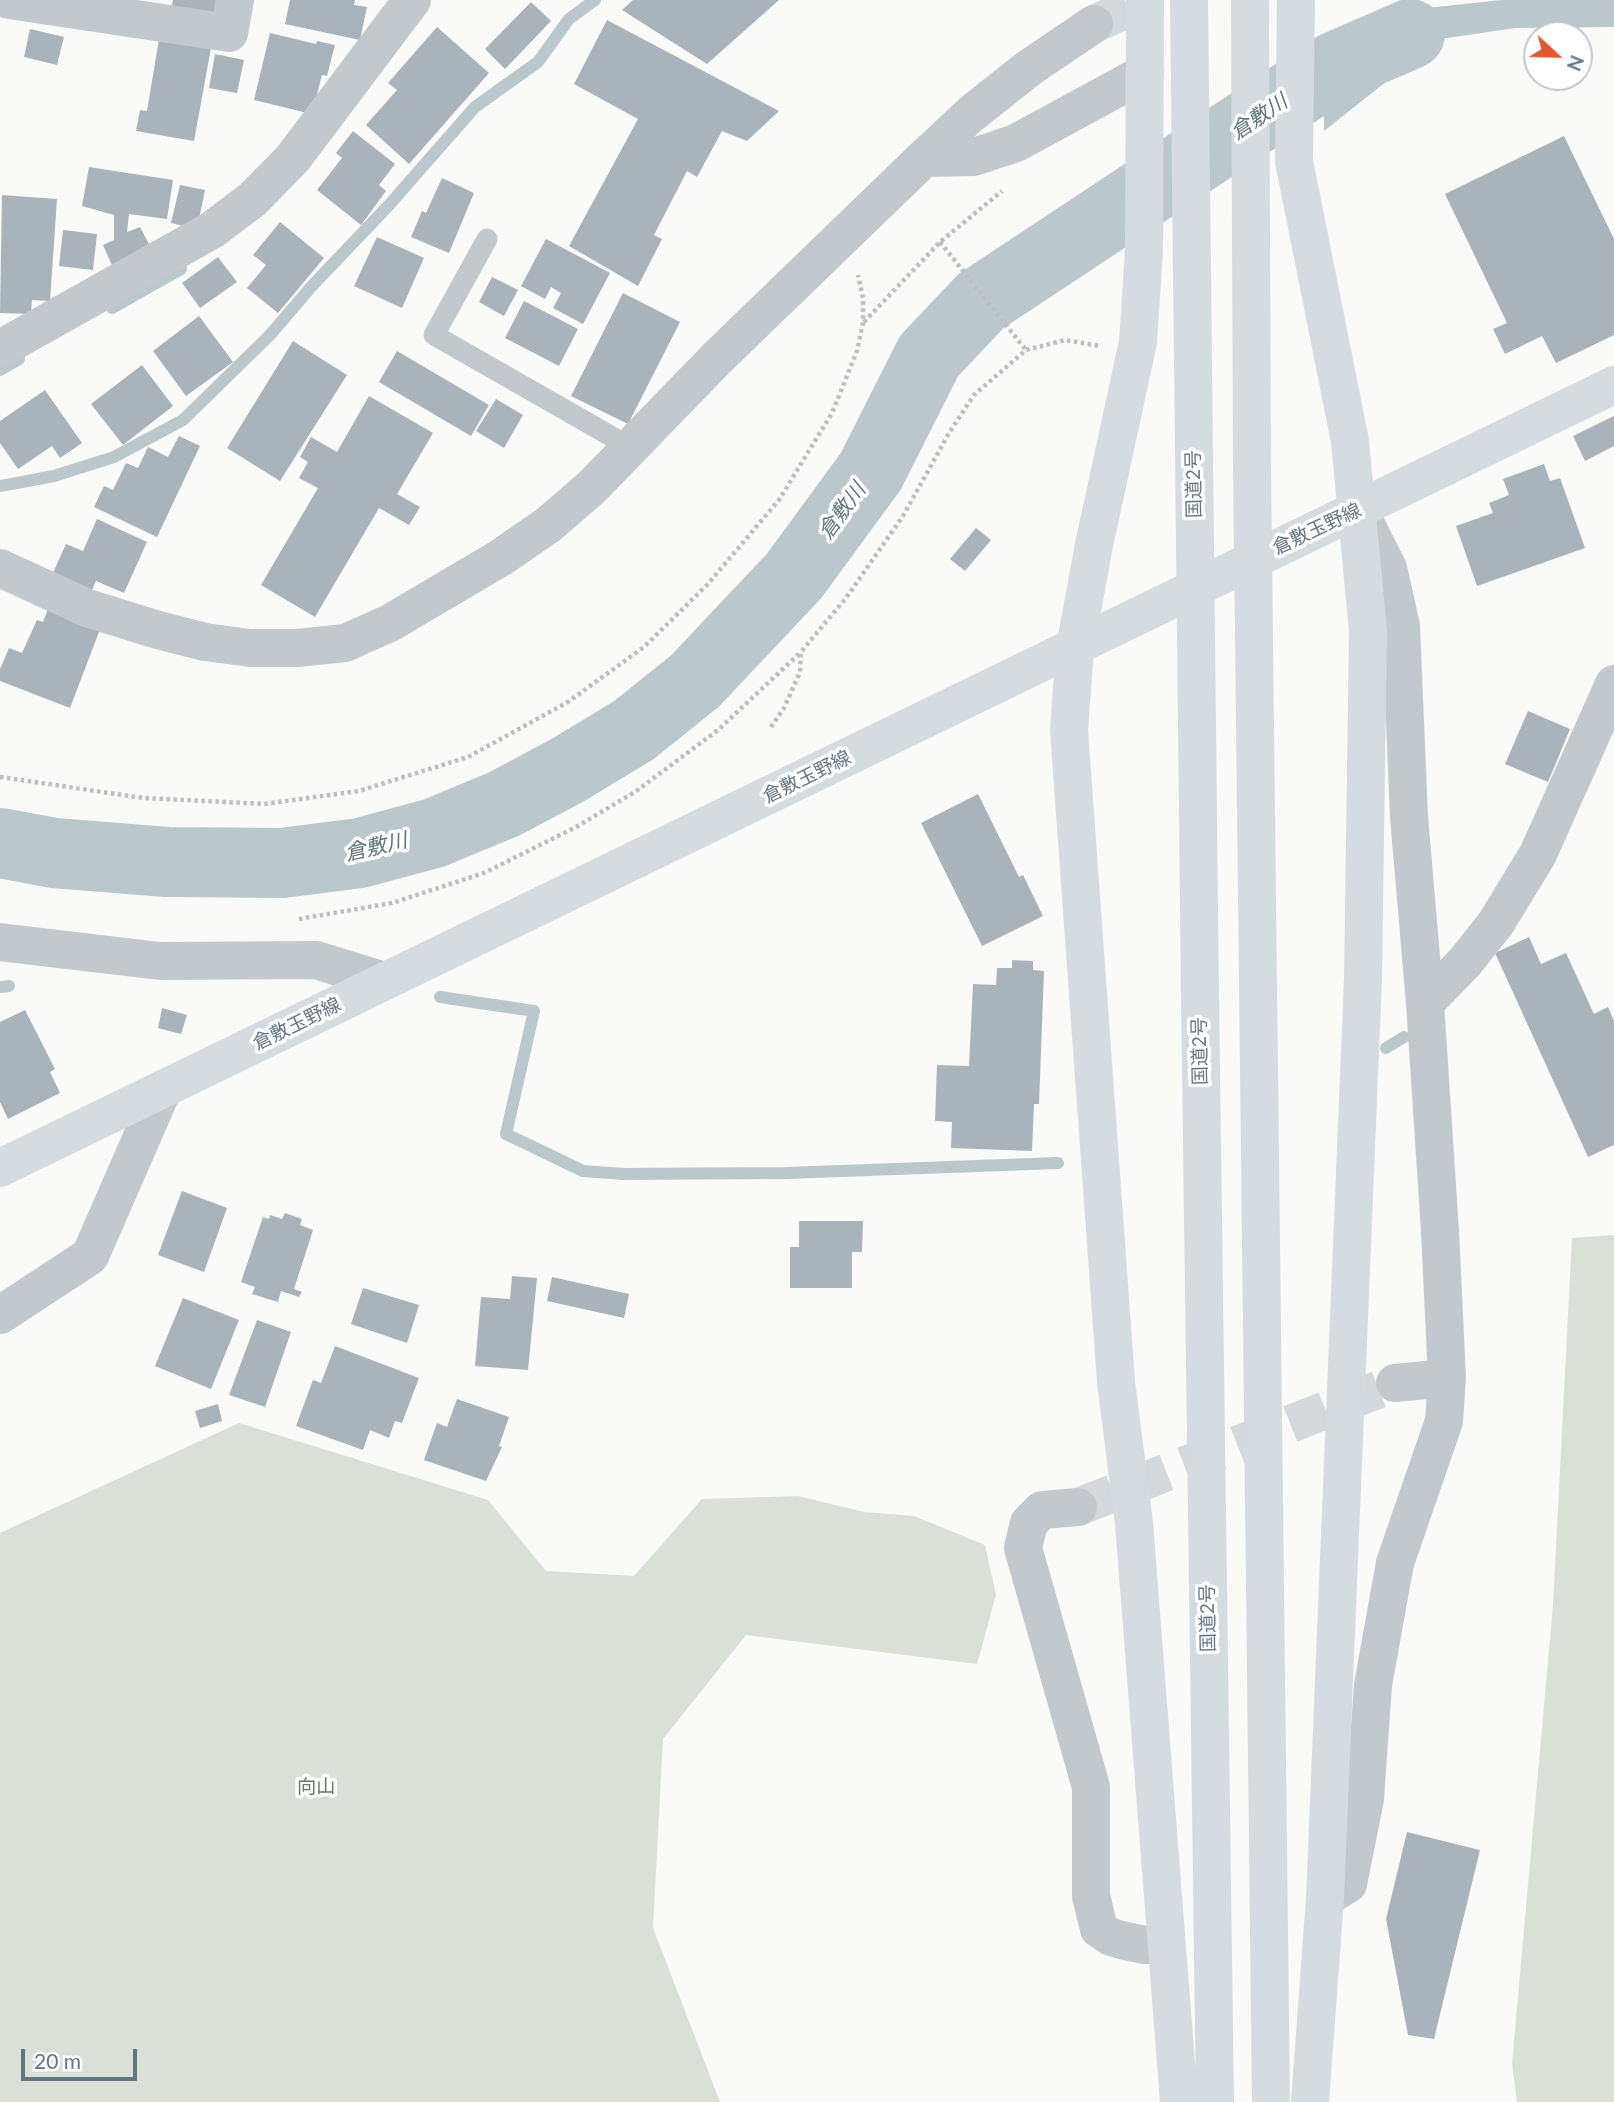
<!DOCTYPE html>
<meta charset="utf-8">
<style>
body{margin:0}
#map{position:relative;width:1614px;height:2102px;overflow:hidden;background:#fafaf8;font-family:Lato,sans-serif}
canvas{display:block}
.north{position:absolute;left:1523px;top:21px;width:70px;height:70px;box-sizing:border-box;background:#fff;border:2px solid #c1c8cd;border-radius:50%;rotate:112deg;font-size:19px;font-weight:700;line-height:28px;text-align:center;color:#657683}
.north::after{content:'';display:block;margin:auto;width:24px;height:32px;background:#e4572e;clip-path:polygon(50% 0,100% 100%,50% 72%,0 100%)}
.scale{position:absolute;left:21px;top:2049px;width:116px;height:32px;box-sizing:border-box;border:4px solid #657683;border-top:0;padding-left:9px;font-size:21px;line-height:24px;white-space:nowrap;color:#657683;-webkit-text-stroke:5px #fff;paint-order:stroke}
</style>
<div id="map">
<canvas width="1614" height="2102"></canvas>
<div class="north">N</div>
<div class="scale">20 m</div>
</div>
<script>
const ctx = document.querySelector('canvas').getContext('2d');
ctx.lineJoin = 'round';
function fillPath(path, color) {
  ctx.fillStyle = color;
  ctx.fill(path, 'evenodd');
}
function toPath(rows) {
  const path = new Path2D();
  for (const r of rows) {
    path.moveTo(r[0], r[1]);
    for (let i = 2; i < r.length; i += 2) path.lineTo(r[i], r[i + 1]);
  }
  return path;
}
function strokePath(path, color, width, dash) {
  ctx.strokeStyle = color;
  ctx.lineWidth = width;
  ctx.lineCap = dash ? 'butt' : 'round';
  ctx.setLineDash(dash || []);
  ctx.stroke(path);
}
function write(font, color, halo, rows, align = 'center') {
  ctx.font = font + ' Lato,"Noto Sans JP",sans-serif';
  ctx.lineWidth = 7;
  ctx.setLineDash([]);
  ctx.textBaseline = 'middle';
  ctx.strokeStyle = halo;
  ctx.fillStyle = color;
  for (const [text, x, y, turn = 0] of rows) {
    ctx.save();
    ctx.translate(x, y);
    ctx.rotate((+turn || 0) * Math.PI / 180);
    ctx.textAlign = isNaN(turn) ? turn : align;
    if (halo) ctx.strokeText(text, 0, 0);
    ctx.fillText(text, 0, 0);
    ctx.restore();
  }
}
fillPath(toPath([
 [1614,1235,1614,2102,1517,2102,1512,2064,1553,1605,1572,1238],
 [239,1423,488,1500,546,1571,634,1576,702,1499,798,1496,864,1512,914,1516,985,1545,996,1595,977,1664,746,1635,663,1739,653,1928,720,2102,0,2102,0,1533]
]), '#dadfd7');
fillPath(toPath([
 [1502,0,1614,0,1614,27,1516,28,1440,39,1324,131,1324,43,1357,25,1398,11]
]), '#bbc7cb');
strokePath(toPath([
 [112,308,181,269],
 [0,370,19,359],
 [0,486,54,476,114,457,183,420,270,335,311,287,389,205,475,107,538,62,569,19,595,0],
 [0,987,9,986],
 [440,997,534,1011,506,1134,583,1171,624,1174,787,1173,1058,1163],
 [1386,1048,1404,1037]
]), '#bbc7cb', 12);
strokePath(toPath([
 [0,843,54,853,167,862,282,863,360,853,434,833,504,804,568,770,634,730,695,681,794,576,871,471,929,356,981,301,1336,66,1410,34]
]), '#bbc7cb', 70);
fillPath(toPath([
 [173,0,218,0,215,16,171,9],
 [290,0,355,0,354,5,367,7,360,40,285,24],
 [633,0,779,0,707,64,622,10],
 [531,2,551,21,505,69,485,49],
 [607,20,779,111,747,141,722,131,697,177,687,171,654,235,662,239,638,286,569,246,638,119,574,84],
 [437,27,489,73,409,164,366,125,397,90,388,83],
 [30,29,64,37,57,65,24,57],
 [270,33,316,44,317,41,335,45,327,76,322,75,312,114,254,100],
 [159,39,211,48,194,141,136,131,140,110,147,111],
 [215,54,244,60,237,93,209,88],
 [353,131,395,164,379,185,386,191,361,225,317,190,342,158,336,153],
 [1564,136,1614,239,1614,335,1556,363,1542,336,1505,354,1493,329,1507,323,1445,194],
 [89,167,173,180,167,219,129,214,127,232,140,227,152,250,115,272,103,245,114,240,114,215,82,206],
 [442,178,474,193,449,253,411,237,422,211,426,213],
 [180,185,205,190,197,229,171,223],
 [2,195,57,199,50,301,32,300,31,314,0,313],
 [280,222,324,258,278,313,247,288,266,265,253,255],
 [63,230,97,234,93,270,59,266],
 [377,237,424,258,402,308,354,286],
 [546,239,610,273,583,324,553,308,561,293,551,287,545,299,521,286],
 [218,257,237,282,200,308,182,283],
 [492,277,518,290,504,316,479,302],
 [623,293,680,322,628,424,571,396],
 [524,301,578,329,559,366,505,338],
 [199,316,233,362,186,396,153,351],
 [293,341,347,375,280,481,227,448],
 [397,351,489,405,471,436,379,382],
 [142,365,173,406,123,445,91,404],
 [45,390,82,443,60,458,52,446,18,469,0,443,0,421],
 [369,396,433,433,397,494,420,507,409,525,379,508,315,617,261,585,318,488,299,478,308,462,300,457,311,437,337,452],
 [496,399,523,415,504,448,476,431],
 [1614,416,1614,446,1585,461,1573,436],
 [179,436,200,446,157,537,94,507,104,486,113,490,126,463,138,468,148,447,168,457],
 [1544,464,1550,481,1560,478,1585,548,1477,586,1456,526,1493,513,1489,503,1509,495,1503,479],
 [97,519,147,542,124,593,96,581,91,592,52,575,66,544,83,551],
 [976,528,991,540,965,571,950,559],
 [50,604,102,624,70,708,0,681,0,669,9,648,22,653,37,620,43,622],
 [1528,711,1570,729,1548,782,1505,764],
 [978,794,1019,877,1023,875,1043,916,982,946,921,823],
 [1529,937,1541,964,1566,953,1594,1014,1608,1007,1614,1021,1614,1145,1588,1157,1495,953],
 [1012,960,1033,961,1033,970,1044,971,1039,1104,1034,1104,1032,1151,951,1148,952,1122,935,1121,937,1065,969,1066,973,984,996,985,997,968,1012,968],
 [162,1008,187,1015,181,1034,158,1028],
 [25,1010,55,1069,50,1072,60,1093,8,1119,0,1102,0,1022],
 [182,1191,227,1208,204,1272,158,1255],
 [285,1213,302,1219,300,1225,313,1230,294,1289,302,1292,299,1297,281,1291,278,1302,252,1294,255,1287,241,1282,263,1217,269,1219,270,1215,282,1219],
 [799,1221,863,1221,862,1252,852,1252,852,1288,790,1288,790,1247,799,1247],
 [512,1276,537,1278,528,1370,475,1366,481,1297,510,1299],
 [552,1277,629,1294,624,1318,547,1301],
 [363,1288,419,1305,407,1343,351,1324],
 [183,1298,239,1320,211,1389,155,1366],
 [257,1320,291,1332,265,1407,229,1395],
 [335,1346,419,1378,402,1423,395,1421,389,1438,370,1430,363,1450,296,1426,313,1380,321,1383],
 [457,1399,509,1417,499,1446,502,1447,486,1481,424,1460,437,1423,447,1427],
 [218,1404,222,1421,200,1428,195,1411],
 [1407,1832,1480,1850,1434,2039,1408,2035,1386,1919]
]), '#aab3b9');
strokePath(toPath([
 [1094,24,1147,0],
 [1078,1507,1395,1383]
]), '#d5d9db', 38, [38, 19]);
strokePath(toPath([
 [940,242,1026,350],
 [864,322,940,242,1002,191],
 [771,727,784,708,800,672,801,652,846,598,903,516,949,433,974,395,1026,350,1065,340,1100,346],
 [0,777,144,798,264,804,359,791,468,757,568,702,644,647,707,585,779,500,832,413,857,351,863,323,863,298,858,275],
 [299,919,392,903,484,873,576,827,635,792,718,730,801,652]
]), '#bbbfc2', 4.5, [3.5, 3.5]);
strokePath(toPath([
 [487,239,434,335,630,447]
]), '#c3c8cc', 21);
strokePath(toPath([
 [9,0,229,33,235,0],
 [924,158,971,114,1029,68,1094,24],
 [0,349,212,230,253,199,293,158,412,0],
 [0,568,87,608,158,630,205,642,250,648,297,648,345,643,390,623,500,558,548,525,592,487,716,359,924,158,974,157,1016,143,1145,73],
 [0,942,160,961,316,960,384,981],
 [1425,1003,1465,962,1496,923,1538,854,1614,684],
 [0,1315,90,1256,163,1089],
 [1395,1383,1447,1378],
 [1078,1507,1042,1510,1029,1523,1023,1548,1091,1787,1091,1896,1099,1929,1111,1937,1125,1941,1145,1945,1165,1943],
 [1325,1898,1348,1884,1365,1799,1373,1685,1395,1563,1444,1421,1447,1378,1440,1231,1425,1003,1409,817,1401,626,1388,568,1358,509]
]), '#c3c8cc', 38);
strokePath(toPath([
 [0,1168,1614,385]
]), '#d6dbdf', 38);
strokePath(toPath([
 [1145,0,1144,251,1138,342,1094,545,1075,648,1069,730,1116,1382,1134,1523,1179,2102],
 [1189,0,1200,996,1215,2102],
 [1250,0,1252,467,1271,2102],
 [1296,0,1294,161,1350,441,1368,631,1363,979,1325,1898,1310,2102]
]), '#d6dbdf', 38);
write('19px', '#657683', '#fff', [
 ["国道2号",1194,484,-91],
 ["倉敷玉野線",1317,529,-25],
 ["倉敷玉野線",807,777,-26],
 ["倉敷玉野線",297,1024,-26],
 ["国道2号",1200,1051,-91],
 ["国道2号",1208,1618,-91]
]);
write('19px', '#687a64', '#fff', [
 ["向山",316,1787]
]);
write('italic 21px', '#60757c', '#fff', [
 ["倉敷川",1259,117,-34],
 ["倉敷川",842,511,-54],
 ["倉敷川",376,847,-13]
]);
</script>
